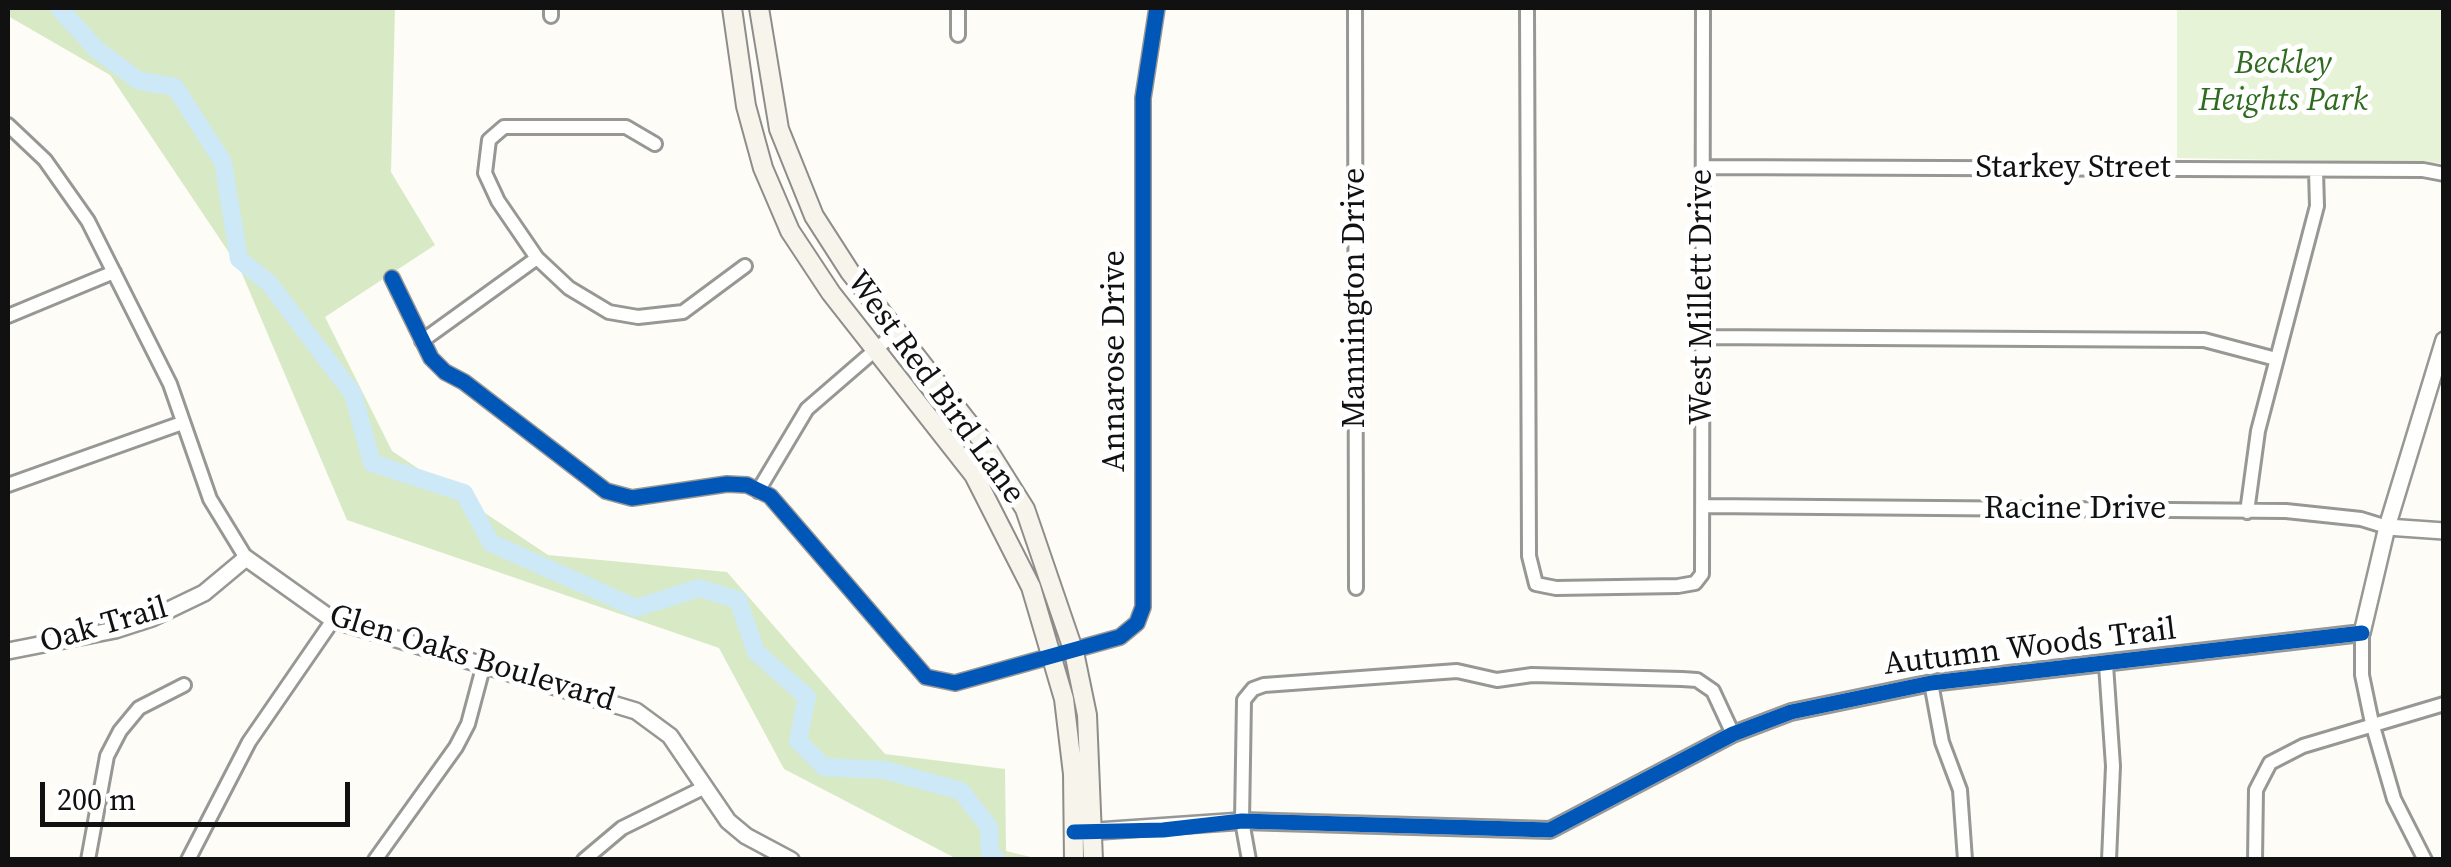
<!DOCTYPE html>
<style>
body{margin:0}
#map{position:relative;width:2451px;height:867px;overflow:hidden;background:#fdfcf7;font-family:"Source Serif 4",serif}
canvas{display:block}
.frame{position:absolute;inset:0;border:10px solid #111;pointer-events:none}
.scale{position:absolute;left:40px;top:782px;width:310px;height:45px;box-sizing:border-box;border:5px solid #111;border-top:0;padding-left:12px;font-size:30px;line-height:35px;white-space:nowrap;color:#111;-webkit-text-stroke:8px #fff;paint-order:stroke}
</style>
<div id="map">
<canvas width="2451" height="867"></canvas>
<div class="frame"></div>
<div class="scale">200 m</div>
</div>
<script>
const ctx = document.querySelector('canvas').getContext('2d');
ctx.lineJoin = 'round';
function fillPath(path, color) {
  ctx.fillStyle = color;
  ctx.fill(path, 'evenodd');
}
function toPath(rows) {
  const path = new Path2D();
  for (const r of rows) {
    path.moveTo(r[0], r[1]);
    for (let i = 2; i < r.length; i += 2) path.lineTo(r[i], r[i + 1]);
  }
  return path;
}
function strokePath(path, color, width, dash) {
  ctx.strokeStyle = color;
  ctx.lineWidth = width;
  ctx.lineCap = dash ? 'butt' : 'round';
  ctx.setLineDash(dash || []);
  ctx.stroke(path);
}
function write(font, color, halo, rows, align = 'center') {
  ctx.font = font + ' "Source Serif 4",serif';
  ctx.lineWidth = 10;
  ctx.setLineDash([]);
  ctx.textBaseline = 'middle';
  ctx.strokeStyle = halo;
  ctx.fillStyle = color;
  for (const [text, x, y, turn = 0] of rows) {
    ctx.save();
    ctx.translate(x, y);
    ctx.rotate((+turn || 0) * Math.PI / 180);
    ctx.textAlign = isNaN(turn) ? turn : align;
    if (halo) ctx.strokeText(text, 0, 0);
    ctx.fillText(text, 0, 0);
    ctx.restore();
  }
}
fillPath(toPath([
 [2177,8,2443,8,2443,163,2177,158]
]), '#e7f3d7');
fillPath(toPath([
 [8,8,395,8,391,172,435,245,325,317,392,451,548,555,727,572,885,754,1005,769,1006,851,1039,859,957,859,784,769,719,648,347,520,240,269,110,75,8,16]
]), '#d8eac5');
strokePath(toPath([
 [59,8,96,49,139,81,175,87,223,162,239,259,269,283,353,394,372,463,464,493,491,543,636,608,699,588,738,600,756,652,807,697,798,741,824,767,885,770,961,791,989,827,990,853,997,860]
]), '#cde8f7', 18);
const minor = toPath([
 [551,8,551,16],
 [958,8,958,35],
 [1355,8,1356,588],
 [1527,8,1529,556,1536,584,1556,588,1678,586,1695,583,1702,574,1703,8],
 [8,125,45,160,88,221,170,384,210,499,246,558],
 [655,144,626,127,504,127,489,140,485,173,498,201,537,258,569,288,609,312,638,317,683,312,745,266],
 [1703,167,2423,170,2444,174],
 [392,278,431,358,445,372,464,382,606,491,632,498,727,484,747,485,770,496,926,677,955,683,1120,637,1137,623,1143,607,1143,98,1157,8],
 [8,316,114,272],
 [1702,337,2204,340,2276,359],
 [422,341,537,258],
 [8,485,182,423],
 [758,491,807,409,896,332],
 [1705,506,2286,511,2361,519,2387,527],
 [2247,512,2258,431,2317,206,2316,171],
 [2362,633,2362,675,2372,723,2394,799,2425,860],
 [2106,665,2113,766,2109,860],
 [1931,683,1942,742,1960,790,1965,860],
 [88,860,107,756,120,731,139,708,184,685],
 [188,860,249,742,333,620],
 [375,860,456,747,468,724,484,664],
 [584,860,622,828,705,787],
 [1249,860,1242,821,1244,700,1253,689,1264,685,1457,671,1497,680,1532,675,1682,679,1697,680,1713,691,1733,734],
 [2255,860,2256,790,2270,763,2303,746,2444,704]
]);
const tertiary = toPath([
 [2387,527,2444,531],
 [8,651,115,630,152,618,204,593,246,558,333,620,636,711,670,736,728,821,746,836,791,860],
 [1083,832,1242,821,1550,830,1733,734,1791,712,1931,683,2362,633,2387,527,2444,340]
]);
const secondary = toPath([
 [732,8,746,106,763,168,790,231,831,293,974,475,1031,587,1064,699,1073,774,1074,860],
 [759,8,779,129,814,216,850,272,981,439,1025,509,1074,652,1087,715,1093,860]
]);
strokePath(minor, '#979795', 18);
strokePath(tertiary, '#979795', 20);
strokePath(secondary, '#8e8d8b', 22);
strokePath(minor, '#fffffe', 12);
strokePath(tertiary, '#fffffe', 15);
strokePath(secondary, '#f6f4eb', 18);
strokePath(toPath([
 [392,278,431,358,445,372,464,382,606,491,632,498,727,484,747,485,770,496,926,677,955,683,1120,637,1137,623,1143,607,1143,98,1157,8],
 [1074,832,1163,830,1242,821,1550,830,1733,734,1791,712,1931,683,2362,633]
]), '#0057b8', 15);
write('italic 32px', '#2f6b1f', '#fff', [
 ["Beckley",2283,65],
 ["Heights Park",2283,102]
]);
write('32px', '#111', '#fff', [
 ["Starkey Street",2073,169],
 ["West Millett Drive",1703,297,-90],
 ["Mannington Drive",1356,298,-90],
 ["Annarose Drive",1116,361,-90],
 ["West Red Bird Lane",935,388,54],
 ["Racine Drive",2075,510],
 ["Oak Trail",104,626,-16],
 ["Autumn Woods Trail",2030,648,-7],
 ["Glen Oaks Boulevard",472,659,17]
]);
</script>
